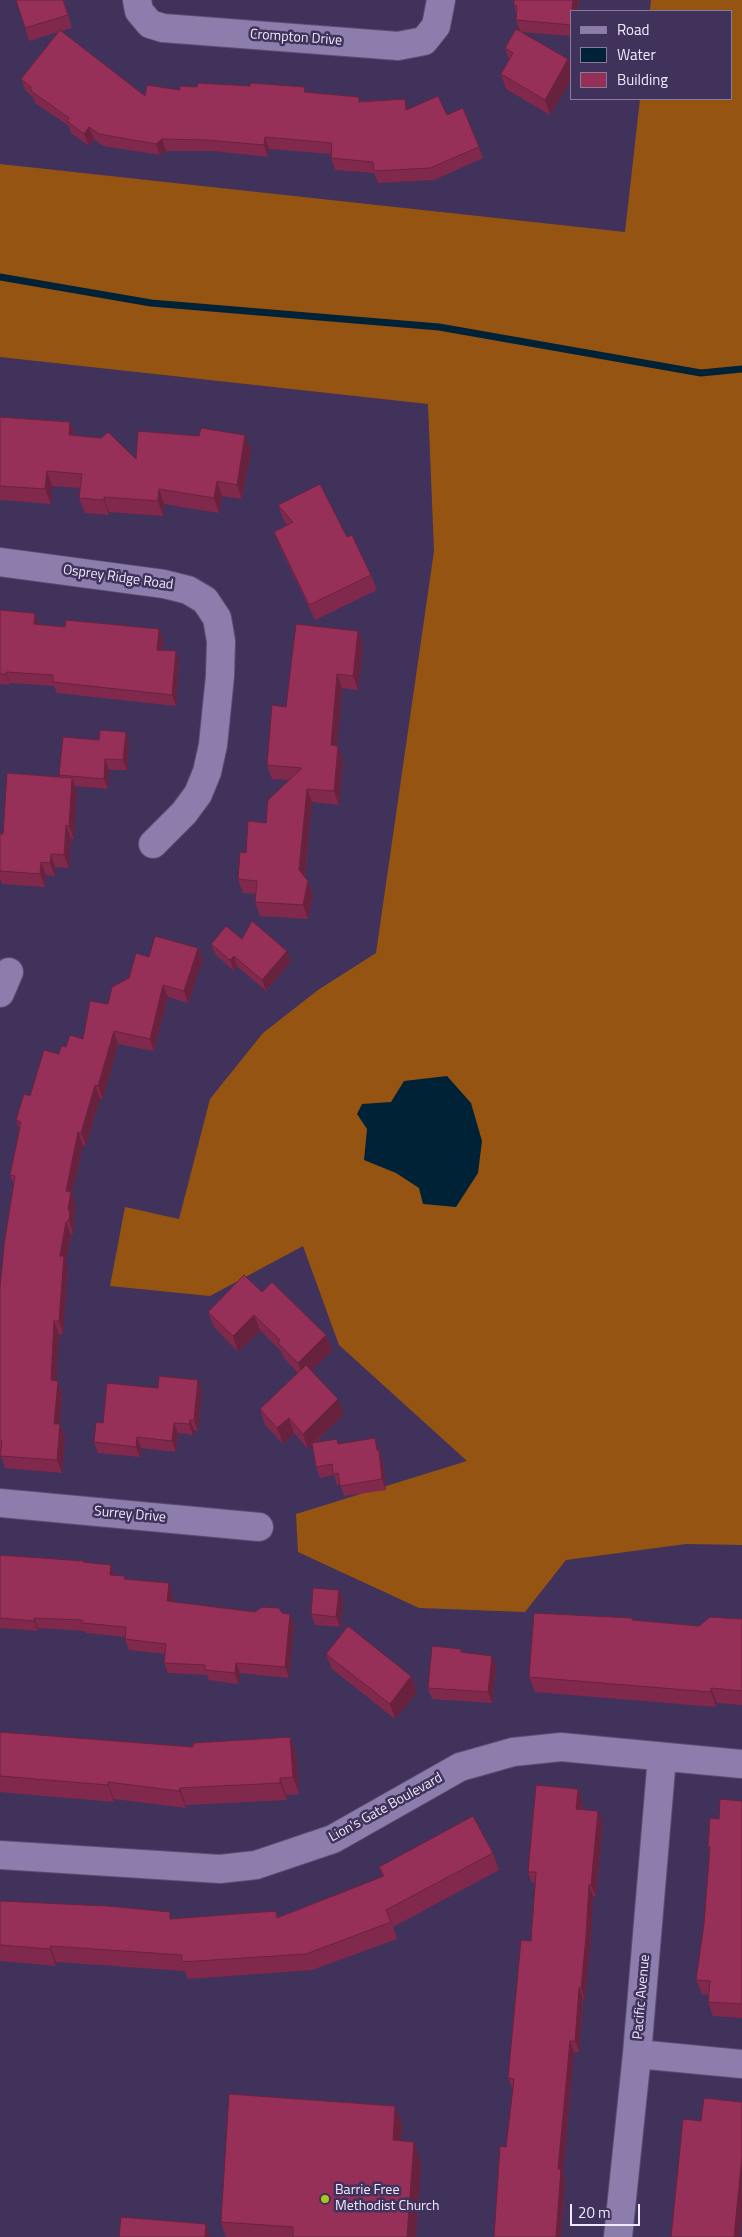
<!DOCTYPE html>
<style>
body{margin:0}
#map{position:relative;width:742px;height:2237px;overflow:hidden;background:#41325b;font-family:"Titillium Web",sans-serif}
canvas{display:block}
.legend{position:absolute;left:570px;top:10px;width:162px;height:90px;box-sizing:border-box;background:#41325b;border:1px solid #877b9c;margin:0;padding:6px 9px;list-style:none;font-size:15px;color:#f0e9fe}
.legend li{display:flex;align-items:center;gap:10px;height:25px}
.legend b{width:25px;border:1px solid #877b9c}
.scale{position:absolute;left:570px;top:2204px;width:70px;height:22px;box-sizing:border-box;border:2px solid #f0e9fe;border-top:0;padding-left:6px;font-size:15px;line-height:18px;white-space:nowrap;color:#f0e9fe;-webkit-text-stroke:4px #41325b;paint-order:stroke}
</style>
<div id="map">
<canvas width="742" height="2237"></canvas>
<ul class="legend">
<li><b style="height:6px;background:#8d7dac"></b>Road</li>
<li><b style="height:14px;background:#002237"></b>Water</li>
<li><b style="height:14px;background:#963058"></b>Building</li>
</ul>
<div class="scale">20 m</div>
</div>
<script>
const ctx = document.querySelector('canvas').getContext('2d');
ctx.lineJoin = 'round';
function fillPath(path, color) {
  ctx.fillStyle = color;
  ctx.fill(path, 'evenodd');
}
function toPath(rows) {
  const path = new Path2D();
  for (const r of rows) {
    path.moveTo(r[0], r[1]);
    for (let i = 2; i < r.length; i += 2) path.lineTo(r[i], r[i + 1]);
  }
  return path;
}
function strokePath(path, color, width, dash) {
  ctx.strokeStyle = color;
  ctx.lineWidth = width;
  ctx.lineCap = dash ? 'butt' : 'round';
  ctx.setLineDash(dash || []);
  ctx.stroke(path);
}
function write(font, color, halo, rows, align = 'center') {
  ctx.font = font + ' "Titillium Web",sans-serif';
  ctx.lineWidth = 5;
  ctx.setLineDash([]);
  ctx.textBaseline = 'middle';
  ctx.strokeStyle = halo;
  ctx.fillStyle = color;
  for (const [text, x, y, turn = 0] of rows) {
    ctx.save();
    ctx.translate(x, y);
    ctx.rotate((+turn || 0) * Math.PI / 180);
    ctx.textAlign = isNaN(turn) ? turn : align;
    if (halo) ctx.strokeText(text, 0, 0);
    ctx.fillText(text, 0, 0);
    ctx.restore();
  }
}
fillPath(toPath([
 [651,0,742,0,742,1545,686,1544,566,1560,525,1612,419,1608,298,1552,296,1514,467,1461,339,1345,303,1246,210,1296,110,1286,125,1207,179,1219,210,1099,263,1033,318,990,376,953,434,551,428,404,0,357,0,164,625,232,640,99,731,99,731,11,650,11]
]), '#955411');
fillPath(toPath([
 [447,1076,471,1103,482,1141,478,1173,456,1207,423,1204,419,1188,396,1173,364,1160,367,1129,357,1114,362,1104,391,1102,404,1081]
]), '#002237');
strokePath(toPath([
 [0,277,151,303,439,327,701,373,742,369]
]), '#002237', 7);
const minor = toPath([
 [137,0,139,11,150,24,163,28,398,46,424,41,436,26,441,0],
 [0,562,164,584,188,590,205,600,217,618,221,641,220,676,213,745,207,772,198,794,184,813,153,844],
 [0,993,9,972],
 [0,1503,259,1527],
 [0,1855,220,1869,256,1865,333,1839,460,1767,513,1752,561,1747,742,1764],
 [637,2054,742,2064],
 [618,2237,637,2054,662,1757]
]);
strokePath(minor, '#5c4e71', 30);
strokePath(minor, '#8d7dac', 28);
fillPath(toPath([
 [16,0,64,0,72,28,61,31,145,96,180,90,307,92,361,101,405,99,408,109,447,115,479,147,483,158,434,180,378,183,374,173,335,170,331,158,331,154,269,149,268,157,213,151,166,151,160,155,103,146,94,139,89,146,71,133,69,126,35,103,33,97,26,91,21,79,58,32,29,41],
 [514,0,578,0,579,2,578,11,571,11,571,36,521,32,568,59,571,65,571,80,550,115,506,89,501,74,509,59,505,48,520,31,516,20,516,13,514,5],
 [0,417,70,422,75,436,136,459,251,450,242,499,222,496,219,513,164,504,163,516,109,512,109,515,85,513,79,498,80,488,52,486,51,504,0,500],
 [278,505,347,537,371,575,377,590,315,620,280,547,274,532,287,525,284,521],
 [0,610,35,614,39,625,65,627,159,629,163,640,162,650,179,662,176,706,57,693,54,686,10,683,10,685,0,684],
 [358,631,363,645,358,690,342,688,337,746,343,760,339,805,312,802,305,877,308,881,313,895,308,919,260,916,255,902,256,894,243,893,238,879,246,853,266,823,289,780,272,779,267,765,286,707],
 [129,743,127,770,109,770,108,789,75,786,77,792,74,839,71,839,69,868,55,867,55,876,46,875,45,887,2,884,0,879,0,834,3,834,60,777,59,775],
 [242,939,291,961,266,991,237,966,234,971,215,954,211,944],
 [198,948,203,960,188,1003,168,997,154,1051,118,1044,103,1099,100,1098,86,1146,83,1145,72,1195,76,1205,73,1220,75,1225,73,1233,71,1235,66,1262,68,1269,63,1334,59,1334,56,1381,58,1381,62,1393,60,1424,65,1437,62,1473,5,1468,0,1453,0,1288,14,1185,10,1175,20,1130,16,1120,30,1096,59,1054,66,1047,83,1039,129,978,149,957],
 [262,1292,326,1335,332,1350,311,1371,344,1414,315,1443,339,1444,375,1438,383,1462,386,1490,344,1496,340,1484,337,1485,334,1475,320,1478,316,1467,312,1445,308,1449,294,1433,283,1444,265,1425,260,1409,298,1373,284,1358,281,1351,260,1330,238,1352,214,1327,208,1312],
 [158,1388,202,1390,198,1431,194,1430,193,1435,178,1433,176,1452,141,1448,140,1457,98,1453,94,1442,103,1423],
 [0,1555,84,1561,84,1562,115,1575,173,1594,172,1602,255,1612,282,1613,294,1624,289,1678,240,1673,238,1684,209,1680,207,1675,168,1673,164,1663,165,1654,129,1650,125,1639,125,1637,86,1633,85,1631,38,1628,38,1631,0,1628],
 [339,1590,343,1601,340,1627,315,1625,311,1614],
 [632,1618,633,1620,699,1626,742,1619,742,1705,717,1703,716,1707,535,1692,529,1677],
 [462,1653,496,1666,492,1703,432,1699,428,1688],
 [326,1654,411,1676,417,1692,395,1719,332,1669],
 [0,1732,193,1747,290,1737,296,1754,299,1794,286,1795,287,1800,186,1805,186,1808,114,1799,114,1802,0,1792],
 [578,1789,582,1800,582,1809,603,1822,596,1896,593,1896,590,1948,585,2000,583,1999,579,2052,574,2052,563,2174,565,2180,561,2237,494,2237,506,2147,513,2090,508,2078,531,1941,535,1883,532,1883,528,1872],
 [742,1801,742,2018,713,2016,708,2002,708,1995,702,1994,696,1980,704,1924,710,1851,708,1847,719,1819],
 [493,1853,499,1870,393,1927,397,1939,312,1970,188,1979,185,1971,56,1962,56,1966,0,1961,0,1901,173,1919,276,1911,278,1917,383,1877,379,1867],
 [395,2106,402,2125,401,2141,421,2162,416,2237,226,2237,221,2222]
]), '#81294c');
fillPath(toPath([
 [573,0,578,0,578,11,572,11],
 [568,59,571,65,571,80,550,115,545,100],
 [405,99,409,111,406,110],
 [89,127,94,139,89,146,84,134],
 [265,137,269,149,268,157,264,145],
 [162,139,166,151,160,155,156,144],
 [70,422,76,437,69,435],
 [245,435,251,450,242,499,237,485],
 [47,471,52,486,51,504,45,489],
 [217,481,222,496,219,513,214,498],
 [159,489,164,504,163,516,158,501],
 [104,497,109,512,109,515,104,500],
 [35,614,39,625,34,624],
 [159,629,163,640,161,660,157,650],
 [358,631,363,645,358,690,353,676],
 [176,651,179,662,176,706,172,695],
 [6,672,10,683,10,685,6,674],
 [337,674,342,688,336,759,331,745],
 [126,732,129,743,127,770,123,760],
 [338,746,343,760,339,805,334,791],
 [105,759,109,770,108,789,104,779],
 [72,778,77,792,74,839,69,826],
 [307,789,312,802,304,884,299,870],
 [66,825,71,839,69,868,64,855],
 [51,854,55,867,55,876,50,863],
 [41,862,46,875,45,887,40,874],
 [308,881,313,895,308,919,303,905],
 [198,948,203,960,188,1003,184,991],
 [287,951,291,961,266,991,262,980],
 [234,956,237,966,234,971,230,960],
 [163,985,168,997,154,1051,150,1039],
 [114,1031,118,1044,103,1099,98,1086],
 [95,1085,100,1098,86,1146,81,1133],
 [78,1132,83,1145,72,1195,76,1205,73,1220,75,1225,73,1233,69,1220,66,1191],
 [66,1222,71,1235,66,1262,68,1269,63,1334,59,1321,60,1256],
 [254,1315,260,1330,238,1352,233,1336],
 [54,1321,59,1334,56,1393,51,1380],
 [326,1335,332,1350,304,1379,298,1363],
 [198,1380,202,1390,198,1431,194,1420],
 [58,1381,62,1393,59,1436,54,1424],
 [338,1399,344,1414,308,1449,303,1434],
 [289,1418,294,1433,283,1444,277,1428],
 [190,1420,194,1430,193,1435,189,1424],
 [174,1423,178,1433,176,1452,172,1441],
 [60,1424,65,1437,62,1473,57,1460],
 [137,1437,141,1448,140,1457,136,1447],
 [375,1438,383,1462,386,1490,382,1479],
 [111,1565,115,1576,110,1575],
 [169,1583,173,1594,171,1612,167,1601],
 [339,1590,343,1601,340,1627,336,1617],
 [290,1614,294,1624,289,1678,285,1667],
 [34,1618,38,1628,38,1631,34,1621],
 [492,1656,496,1666,492,1703,488,1692],
 [236,1663,240,1673,238,1684,235,1673],
 [411,1676,417,1692,395,1719,390,1704],
 [711,1688,717,1703,716,1707,711,1692],
 [290,1737,296,1754,299,1794,293,1777],
 [280,1778,286,1795,287,1800,280,1783],
 [108,1782,114,1799,114,1802,108,1785],
 [180,1788,186,1805,186,1808,179,1791],
 [578,1789,582,1800,580,1820,576,1809],
 [598,1811,603,1822,596,1896,591,1885],
 [589,1885,593,1896,590,1948,585,2000,581,1988],
 [50,1946,56,1962,56,1966,50,1949],
 [579,1988,583,1999,579,2052,575,2041],
 [570,2041,574,2052,563,2174,565,2180,563,2207,561,2237,556,2237,558,2169],
 [395,2106,402,2125,400,2160,393,2140],
 [414,2142,421,2162,416,2237,407,2237],
 [742,2156,742,2214,740,2237,734,2237],
 [206,2224,210,2237,205,2237]
]), '#69223e');
const building = toPath([
 [16,0,63,0,68,15,25,28,16,0],
 [514,0,573,0,572,11,571,11,571,25,516,20,517,6,514,5,514,0],
 [516,29,568,59,545,100,501,74,513,53,505,48,516,29],
 [60,30,145,96,147,85,180,90,180,86,197,87,198,83,250,86,251,83,305,87,304,92,359,97,359,102,405,99,406,110,438,96,447,115,463,108,479,147,430,168,374,171,373,162,331,158,332,143,265,137,264,145,208,140,162,139,156,144,99,134,89,127,84,134,67,121,69,118,31,91,31,87,21,79,60,30],
 [0,417,70,422,69,435,101,438,108,432,136,459,138,431,199,436,201,428,245,435,237,485,217,481,214,498,159,489,158,501,104,497,104,500,79,498,82,474,47,471,45,489,0,486,0,417],
 [320,484,347,537,352,535,371,575,309,605,274,532,293,522,278,505,320,484],
 [0,610,33,613,35,614,34,624,65,627,66,620,159,629,157,650,176,651,172,695,53,682,53,675,6,672,6,674,0,674,0,610],
 [296,624,358,631,353,676,337,674,331,745,338,746,334,791,307,789,299,870,308,881,303,905,255,902,257,881,238,879,240,852,246,853,248,821,266,823,268,800,302,768,267,765,272,705,286,707,296,624],
 [100,730,126,732,123,760,105,759,104,779,59,775,63,737,99,740,100,730],
 [7,773,72,778,69,826,66,825,64,855,51,854,50,863,41,862,40,874,0,871,0,834,3,834,7,773],
 [252,921,287,951,262,980,234,956,230,960,211,944,226,926,242,939,252,921],
 [155,936,198,948,184,991,163,985,150,1039,114,1031,98,1086,95,1085,81,1133,78,1132,66,1191,71,1192,68,1209,70,1213,69,1220,66,1222,60,1256,64,1256,59,1321,54,1321,51,1380,58,1381,54,1424,60,1424,57,1460,0,1456,2,1441,0,1441,0,1288,4,1245,15,1176,10,1175,21,1122,16,1120,24,1094,30,1096,44,1050,59,1054,61,1046,66,1047,70,1035,83,1039,90,1001,108,1004,112,987,129,978,136,953,149,957,155,936],
 [244,1275,262,1292,272,1282,326,1335,298,1363,278,1343,280,1340,254,1315,233,1336,208,1312,244,1275],
 [306,1365,338,1399,303,1434,289,1418,277,1428,260,1409,306,1365],
 [159,1376,198,1380,194,1420,190,1420,189,1424,174,1423,172,1441,137,1437,136,1447,94,1442,96,1422,103,1423,107,1383,158,1388,159,1376],
 [375,1438,377,1450,379,1451,382,1479,340,1486,338,1473,333,1474,332,1464,316,1467,312,1443,337,1439,338,1444,375,1438],
 [0,1555,84,1561,83,1562,111,1565,110,1575,125,1576,124,1579,169,1583,167,1601,255,1612,262,1607,279,1608,282,1613,290,1614,285,1667,236,1663,235,1673,205,1670,205,1665,164,1663,166,1644,125,1639,126,1627,82,1623,82,1620,34,1618,34,1621,0,1618,0,1555],
 [313,1588,339,1590,336,1617,311,1614,313,1588],
 [534,1613,632,1618,632,1620,699,1626,710,1617,742,1619,742,1691,711,1688,711,1692,529,1677,534,1613],
 [348,1626,411,1676,390,1704,326,1654,348,1626],
 [432,1646,461,1649,461,1652,492,1656,488,1692,428,1688,432,1646],
 [0,1732,193,1747,193,1743,290,1737,293,1777,280,1778,280,1783,180,1788,179,1791,108,1782,108,1785,0,1776,0,1732],
 [536,1785,578,1789,576,1809,598,1811,591,1885,589,1885,586,1937,581,1988,579,1988,575,2041,570,2041,558,2169,561,2169,556,2237,494,2237,500,2146,506,2147,514,2079,508,2078,521,1940,531,1941,536,1872,528,1872,536,1785],
 [720,1799,742,1801,742,2004,708,2002,710,1981,696,1980,704,1924,710,1847,708,1847,710,1818,719,1819,720,1799],
 [473,1816,493,1853,386,1910,391,1922,306,1954,182,1962,182,1955,50,1946,50,1949,0,1945,0,1901,108,1906,170,1912,170,1919,276,1911,277,1918,384,1876,379,1867,473,1816],
 [229,2094,395,2106,393,2140,414,2142,407,2237,293,2237,293,2227,221,2222,229,2094],
 [704,2098,742,2102,742,2156,734,2237,671,2237,683,2119,701,2121,704,2098],
 [121,2217,206,2224,205,2237,119,2237,121,2217]
]);
fillPath(building, '#963058');
strokePath(building, '#69223e', 1);
for (const [x, y, r, color] of [
 [325,2199,5,"#aac718"]
]) {
  const dot = new Path2D();
  dot.arc(x, y, r, 0, 2 * Math.PI);
  ctx.fillStyle = color;
  ctx.fill(dot);
  strokePath(dot, '#41325b', 2);
}
write('14px', '#f0e9fe', '#41325b', [
 ["Crompton Drive",296,38,4],
 ["Osprey Ridge Road",118,578,8],
 ["Surrey Drive",130,1515,5],
 ["Lion's Gate Boulevard",386,1808,-29],
 ["Pacific Avenue",642,1997,-85]
]);
write('14px', '#f0e9fe', '#41325b', [
 ["Barrie Free",335,2191],
 ["Methodist Church",335,2207]
], 'left');
</script>
